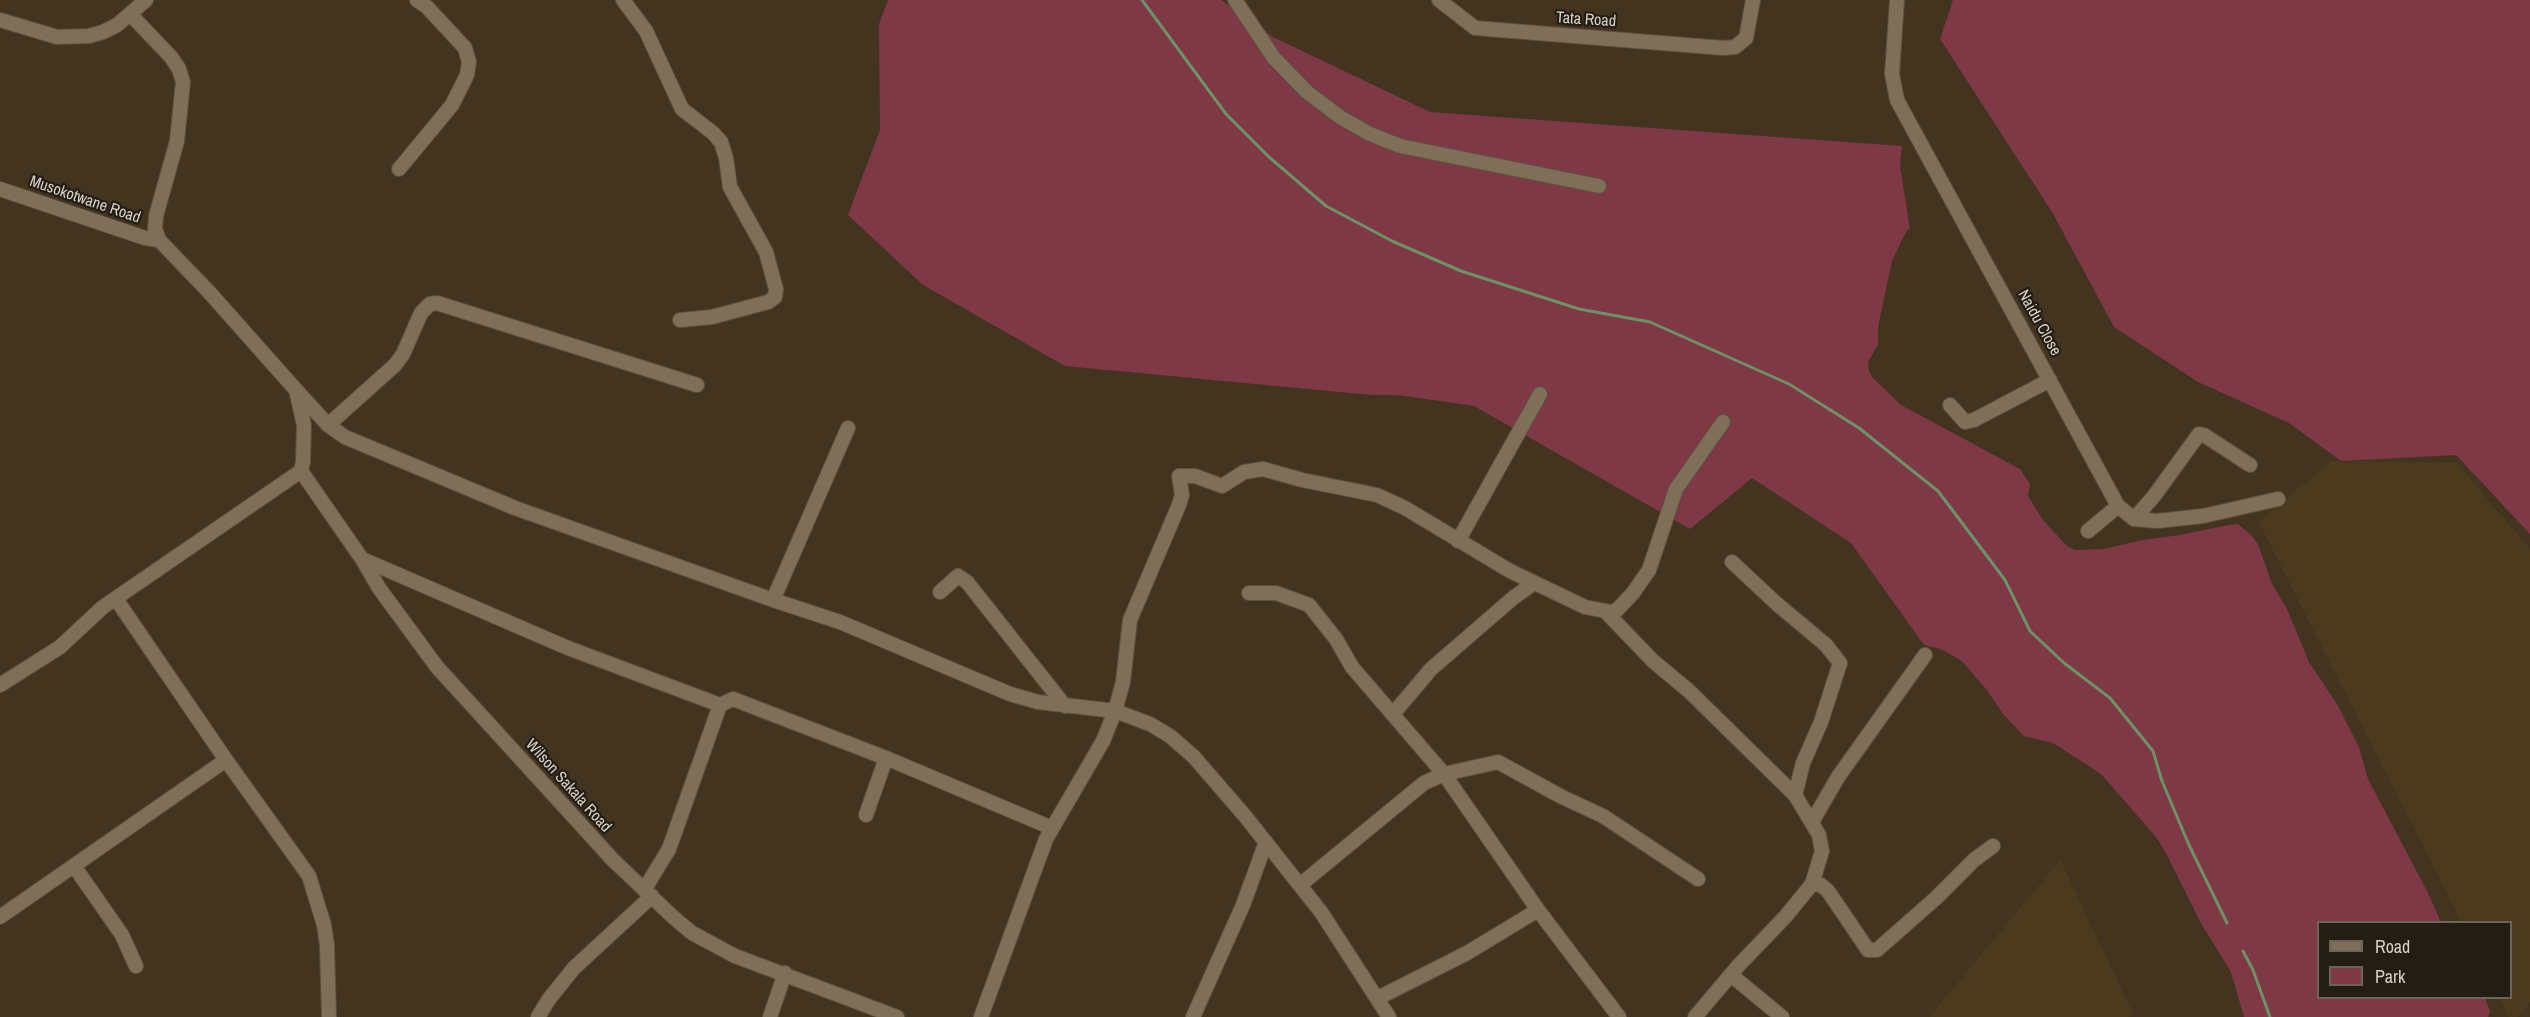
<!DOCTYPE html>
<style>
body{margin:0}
#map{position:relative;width:2530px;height:1017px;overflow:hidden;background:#43341f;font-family:"Archivo Narrow",sans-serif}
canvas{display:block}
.legend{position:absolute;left:2317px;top:921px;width:195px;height:78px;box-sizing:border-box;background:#241d14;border:2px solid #6c655a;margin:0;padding:8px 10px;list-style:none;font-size:18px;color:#d9d0c4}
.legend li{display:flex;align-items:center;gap:12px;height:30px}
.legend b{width:30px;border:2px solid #6c655a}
</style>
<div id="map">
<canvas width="2530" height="1017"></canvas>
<ul class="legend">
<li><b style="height:8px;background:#7f6f58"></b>Road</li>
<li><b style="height:16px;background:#7e3846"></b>Park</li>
</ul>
</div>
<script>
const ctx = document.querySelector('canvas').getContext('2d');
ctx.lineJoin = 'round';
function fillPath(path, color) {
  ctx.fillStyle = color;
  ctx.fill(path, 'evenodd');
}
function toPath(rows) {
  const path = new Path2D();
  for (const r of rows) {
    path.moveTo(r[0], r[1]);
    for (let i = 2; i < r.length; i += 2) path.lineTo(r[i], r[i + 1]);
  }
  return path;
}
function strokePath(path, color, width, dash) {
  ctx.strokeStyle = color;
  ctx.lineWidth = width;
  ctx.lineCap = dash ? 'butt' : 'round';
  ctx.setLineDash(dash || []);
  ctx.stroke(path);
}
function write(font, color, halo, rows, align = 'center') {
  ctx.font = font + ' "Archivo Narrow",sans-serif';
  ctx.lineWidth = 4.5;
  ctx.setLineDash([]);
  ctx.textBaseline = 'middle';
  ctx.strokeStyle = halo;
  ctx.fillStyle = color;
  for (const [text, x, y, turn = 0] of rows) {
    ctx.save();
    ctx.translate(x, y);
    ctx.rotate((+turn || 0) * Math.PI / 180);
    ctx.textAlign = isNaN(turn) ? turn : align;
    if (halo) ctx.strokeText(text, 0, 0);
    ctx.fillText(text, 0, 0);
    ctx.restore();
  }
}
fillPath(toPath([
 [2331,461,2457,463,2530,549,2530,1002,2519,1017,2509,1017,2499,998,2510,998,2510,922,2461,922,2259,522],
 [2060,860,2133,1013,2130,1017,1929,1017]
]), '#4c3a1e');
fillPath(toPath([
 [888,0,1221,0,1273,37,1430,112,1902,146,1900,165,1910,230,1908,229,1904,236,1892,261,1878,327,1878,345,1868,362,1869,371,1873,378,1901,405,2020,469,2030,484,2028,496,2043,520,2067,546,2075,550,2104,549,2142,540,2180,535,2228,525,2238,524,2252,536,2258,544,2272,584,2287,609,2309,662,2337,704,2359,747,2368,779,2427,891,2441,922,2318,922,2318,998,2485,998,2490,1011,2488,1017,2244,1017,2231,972,2202,925,2166,853,2156,837,2101,774,2053,743,2024,736,2003,714,1987,690,1962,661,1941,649,1924,645,1851,543,1752,478,1690,529,1474,406,1398,395,1371,395,1065,366,923,285,848,215,880,130,879,24],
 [1953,0,2530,0,2530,534,2456,455,2341,461,2289,423,2198,382,2114,327,2052,212,1940,39]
]), '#7e3846');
strokePath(toPath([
 [1142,0,1226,114,1269,157,1326,206,1392,241,1461,271,1579,309,1650,322,1789,384,1859,428,1938,491,2005,580,2030,631,2064,663,2110,698,2153,751,2162,781,2189,845,2227,923],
 [2243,951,2253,970,2270,1017]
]), '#6e9166', 3);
const minor = toPath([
 [623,0,646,31,682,109,713,133,721,142,726,158,730,187,766,252,776,289,775,297,768,302,712,317,680,320],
 [1235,0,1274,58,1307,92,1340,117,1370,134,1400,146,1599,186],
 [1439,0,1475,28,1723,48,1735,47,1746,38,1753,0],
 [1897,0,1892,74,1897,100,2118,506,2134,519,2157,521,2203,516,2278,499],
 [0,20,57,37,89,36,103,32,117,25,146,0],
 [399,169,452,105,467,75,469,62,465,48,427,7,417,0],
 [0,189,145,238,159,240],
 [296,390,328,425,345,437,515,508,773,600,840,622,1010,694,1038,702,1115,711,1150,724,1170,736,1194,757,1245,816,1321,912,1389,1017],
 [1950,405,1965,422,1974,420,2050,380],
 [328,425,395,365,403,354,421,313,430,304,437,303,697,385],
 [301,471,362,559,379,588,437,667,613,860,673,917,692,933,735,956,897,1017],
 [2134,519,2154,496,2199,434,2204,435,2250,465],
 [2088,531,2118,506],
 [1458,541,1540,394],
 [362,559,568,648,720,705],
 [1732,562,1777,604,1826,645,1840,663,1821,722,1803,763,1795,795],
 [940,592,958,576,967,582,1065,706],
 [1249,593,1276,593,1309,605,1336,639,1352,667,1444,774,1538,910,1619,1017],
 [116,599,226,760,309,876,324,925,327,945,329,1017],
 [773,600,848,428],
 [1605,611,1653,661,1689,691,1795,795,1819,835,1822,851,1812,884,1786,916,1739,965,1695,1017],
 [0,685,60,647,103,607,301,471,303,462,304,425,296,390,209,292,159,240,155,229,156,216,177,141,183,82,179,69,171,57,131,15],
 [1393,714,1431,669,1513,598,1534,583],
 [866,815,886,758],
 [1812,822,1838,777,1925,655],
 [74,866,122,935,136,966],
 [1812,884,1821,885,1828,891,1868,950,1877,950,1936,898,1974,860,1993,846],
 [1300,885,1424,783,1444,774,1498,762,1562,797,1603,816,1698,879],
 [644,890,669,849,720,705,733,699,886,758,1052,828],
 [0,917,226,760],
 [1731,975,1782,1017],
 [1378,998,1467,953,1538,910],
 [538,1017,549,999,574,968,652,896],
 [770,1017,785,973],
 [981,1017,1046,839,1103,741,1115,711,1123,682,1130,620,1179,505,1182,495,1179,476,1195,476,1222,486,1244,472,1263,469,1302,480,1377,495,1405,508,1510,571,1585,607,1611,612,1617,610,1633,593,1649,570,1676,489,1723,422],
 [1193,1017,1243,905,1266,842]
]);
strokePath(minor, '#5e513f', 16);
strokePath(minor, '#7f6f58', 14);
write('16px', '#d9d0c4', '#241d14', [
 ["Tata Road",1586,20,4],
 ["Musokotwane Road",85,200,19],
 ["Naidu Close",2039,323,61],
 ["Wilson Sakala Road",568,786,48]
]);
</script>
